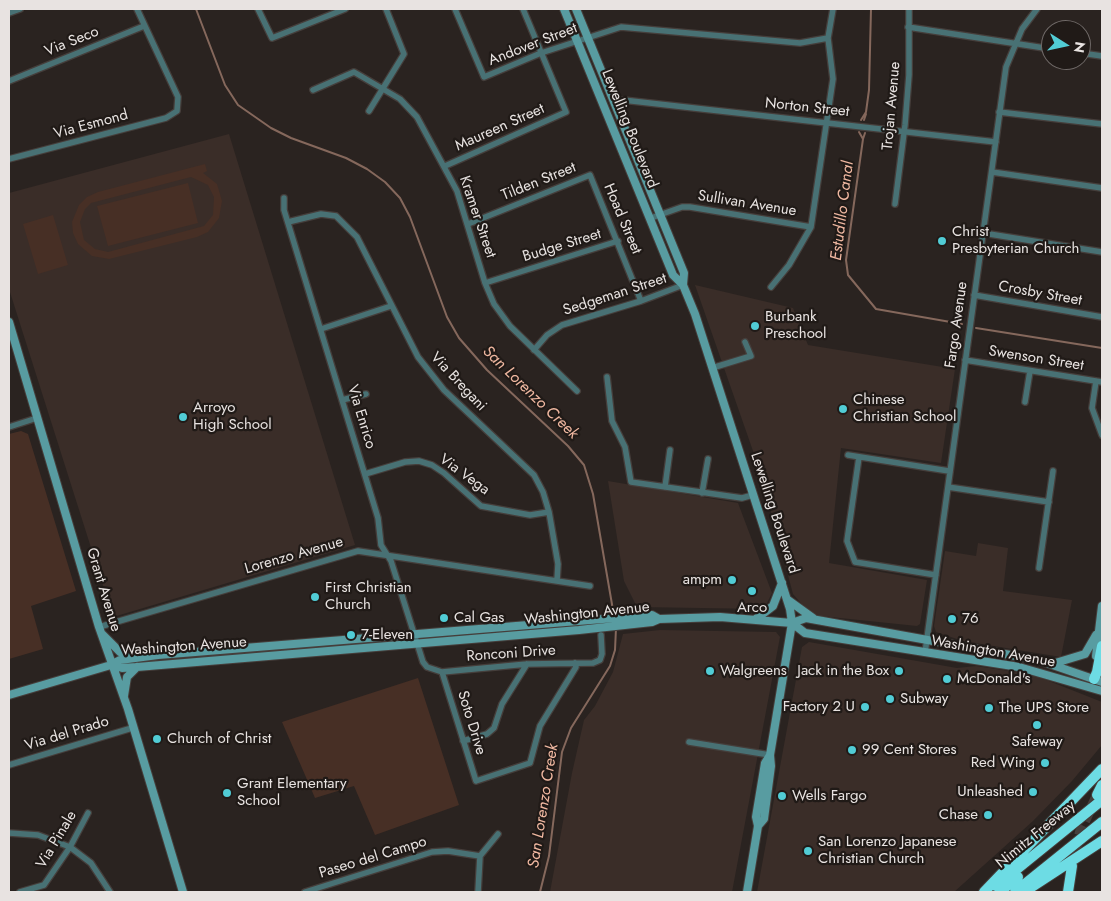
<!DOCTYPE html>
<style>
body{margin:0}
#map{position:relative;width:1111px;height:901px;overflow:hidden;background:#2a2320;font-family:Jost,sans-serif}
canvas{display:block}
.frame{position:absolute;inset:0;border:10px solid #e8e3e1;pointer-events:none}
.north{position:absolute;left:1041px;top:20px;width:50px;height:50px;box-sizing:border-box;background:#201a17;border:1px solid #706a68;border-radius:50%;rotate:100deg;font-size:14px;font-weight:700;line-height:20px;text-align:center;color:#e8e3e1}
.north::after{content:'';display:block;margin:auto;width:18px;height:22px;background:#51ccd5;clip-path:polygon(50% 0,100% 100%,50% 72%,0 100%)}
</style>
<div id="map">
<canvas width="1111" height="901"></canvas>
<div class="frame"></div>
<div class="north">N</div>
</div>
<script>
const ctx = document.querySelector('canvas').getContext('2d');
ctx.lineJoin = 'round';
function fillPath(path, color) {
  ctx.fillStyle = color;
  ctx.fill(path, 'evenodd');
}
function toPath(rows) {
  const path = new Path2D();
  for (const r of rows) {
    path.moveTo(r[0], r[1]);
    for (let i = 2; i < r.length; i += 2) path.lineTo(r[i], r[i + 1]);
  }
  return path;
}
function strokePath(path, color, width, dash) {
  ctx.strokeStyle = color;
  ctx.lineWidth = width;
  ctx.lineCap = dash ? 'butt' : 'round';
  ctx.setLineDash(dash || []);
  ctx.stroke(path);
}
function write(font, color, halo, rows, align = 'center') {
  ctx.font = font + ' Jost,sans-serif';
  ctx.lineWidth = 4.5;
  ctx.setLineDash([]);
  ctx.textBaseline = 'middle';
  ctx.strokeStyle = halo;
  ctx.fillStyle = color;
  for (const [text, x, y, turn = 0] of rows) {
    ctx.save();
    ctx.translate(x, y);
    ctx.rotate((+turn || 0) * Math.PI / 180);
    ctx.textAlign = isNaN(turn) ? turn : align;
    if (halo) ctx.strokeText(text, 0, 0);
    ctx.fillText(text, 0, 0);
    ctx.restore();
  }
}
fillPath(toPath([
 [229,134,355,545,113,617,9,289,9,193],
 [695,285,793,308,808,345,955,369,941,463,841,448,829,563,927,580,920,624,917,626,811,615,793,594,760,471],
 [608,481,738,503,772,593,764,609,637,607,624,581],
 [978,543,1008,548,1003,591,1072,600,1061,657,963,641,936,632,934,626,945,551,976,556],
 [660,630,776,632,780,637,732,892,550,892,572,773,584,720,595,706,613,672,623,634],
 [809,642,957,668,976,666,1029,674,1049,681,1102,702,1102,745,1072,781,1033,821,954,892,757,892,802,647]
]), '#3a2d28');
fillPath(toPath([
 [205,164,207,171,203,173,217,184,222,201,219,218,208,232,197,237,109,259,92,256,78,244,73,233,72,222,79,205,87,197,98,192],
 [191,177,208,185,214,197,213,215,204,226,108,252,95,249,84,240,80,222,85,209,91,203],
 [188,183,198,223,108,246,97,206],
 [53,215,68,265,38,274,23,224],
 [21,431,28,434,76,591,31,606,43,649,9,659,9,434],
 [418,678,459,805,375,835,354,786,315,798,282,722]
]), '#472f25');
strokePath(toPath([
 [196,9,225,85,238,105,271,128,291,138,346,158,367,169,385,182,400,198,410,217,447,317,459,338,487,370,568,446,584,465,593,494,614,616],
 [861,120,866,112,869,90,871,9],
 [864,120,866,114],
 [859,132,863,139,846,260,848,275,876,309,962,324],
 [863,139,865,133],
 [976,328,1102,348],
 [540,892,549,856,562,752,571,728,610,666,615,650,616,628]
]), '#85685c', 2);
strokePath(toPath([
 [1072,864,1080,832,1097,795]
]), '#46403d', 10, [10, 5]);
const street = toPath([
 [258,9,272,38,345,9],
 [455,9,484,77,541,53,621,27,800,43,828,38],
 [9,13,20,9],
 [908,27,1051,49],
 [1081,53,1102,56],
 [9,81,144,26],
 [313,90,354,72,400,99,417,117,457,191,485,283,494,304,510,326,577,391],
 [616,101,623,100,996,142],
 [369,111,404,54,386,9],
 [999,112,1102,124],
 [9,159,166,118,177,111,178,97,137,9],
 [445,166,566,112,523,9],
 [992,172,1102,188],
 [284,198,284,210,378,518,381,545,391,561,423,662,427,667,442,672,527,664,593,663,600,660,602,654,601,635],
 [895,204,905,125,909,75,909,9],
 [651,218,682,207,690,207,811,227],
 [288,222,321,214,336,216,357,237,418,357,444,390,534,475,543,492,549,512,558,564,557,581],
 [468,224,590,175,641,301],
 [983,233,1102,252],
 [485,283,618,241],
 [771,287,789,265,811,227,833,79,828,38,833,9],
 [974,295,1102,317],
 [321,329,391,306],
 [534,350,547,335,562,325,641,301,683,285],
 [965,360,1102,382],
 [712,368,751,356,745,342],
 [607,377,612,421,625,447,631,482,742,498,753,495],
 [1096,381,1092,408,1102,435],
 [342,400,366,394],
 [1025,402,1030,371],
 [9,427,37,418],
 [848,455,949,471],
 [859,457,847,541,855,562,936,575],
 [365,474,405,462,419,461,432,465,444,473,481,506,530,515,549,512],
 [665,487,670,450],
 [948,487,1049,502],
 [702,493,708,459],
 [1039,568,1053,471],
 [99,627,358,551,590,586],
 [925,653,1006,67,1022,29,1037,9],
 [442,672,476,781,530,763,540,726,576,667,575,663],
 [463,741,487,734,494,728,502,704,527,664],
 [689,742,770,755],
 [9,765,132,728],
 [9,833,38,835,70,847,91,863,110,892],
 [480,856,498,834],
 [20,892,44,885,70,847,88,813],
 [305,892,432,852,448,851,480,856],
 [478,892,480,856]
]);
const secondary = toPath([
 [564,9,673,275,683,285],
 [576,9,684,273,683,285,695,314,790,609,792,623,770,755,771,766,764,819,758,826],
 [9,322,99,627,128,709,183,892],
 [788,600,813,618],
 [756,619,773,606,782,583],
 [792,623,805,633,1019,667,1102,691],
 [102,634,120,652,132,657],
 [1096,656,1102,606],
 [1052,664,1085,654,1096,635],
 [111,665,122,668,137,667,579,630,652,622,659,619,720,617,792,623,806,618,1038,660,1102,682],
 [9,695,111,665,120,660,158,655,652,615,659,619],
 [124,696,127,677,137,667],
 [747,892,758,826,756,817,765,763,770,755]
]);
const highway = toPath([
 [1094,679,1097,672,1102,646],
 [1097,795,1102,785],
 [996,886,1102,800],
 [984,892,1102,769],
 [1000,892,1018,877],
 [1015,892,1102,822],
 [1024,892,1102,841],
 [1068,892,1072,866]
]);
strokePath(street, '#453e3b', 8);
strokePath(secondary, '#453e3b', 10);
strokePath(highway, '#453e3b', 12);
strokePath(street, '#487174', 5.5);
strokePath(secondary, '#589ca1', 8);
strokePath(highway, '#6ddce4', 10);
for (const [x, y, r, color] of [
 [942,241,5,"#51ccd5"],
 [755,326,5,"#51ccd5"],
 [843,409,5,"#51ccd5"],
 [183,417,5,"#51ccd5"],
 [732,580,5,"#51ccd5"],
 [752,591,5,"#51ccd5"],
 [315,597,5,"#51ccd5"],
 [444,618,5,"#51ccd5"],
 [952,619,5,"#51ccd5"],
 [351,635,5,"#51ccd5"],
 [710,671,5,"#51ccd5"],
 [899,671,5,"#51ccd5"],
 [947,679,5,"#51ccd5"],
 [890,699,5,"#51ccd5"],
 [865,707,5,"#51ccd5"],
 [989,708,5,"#51ccd5"],
 [1037,725,5,"#51ccd5"],
 [157,739,5,"#51ccd5"],
 [852,750,5,"#51ccd5"],
 [1045,763,5,"#51ccd5"],
 [1033,792,5,"#51ccd5"],
 [227,793,5,"#51ccd5"],
 [782,796,5,"#51ccd5"],
 [988,815,5,"#51ccd5"],
 [808,851,5,"#51ccd5"]
]) {
  const dot = new Path2D();
  dot.arc(x, y, r, 0, 2 * Math.PI);
  ctx.fillStyle = color;
  ctx.fill(dot);
  strokePath(dot, '#201a17', 2);
}
write('15px', '#e8e3e1', '#201a17', [
 ["Via Seco",72,42,-22],
 ["Andover Street",533,45,-21],
 ["Trojan Avenue",892,106,-85],
 ["Norton Street",807,108,6],
 ["Via Esmond",91,125,-15],
 ["Maureen Street",500,128,-24],
 ["Lewelling Boulevard",629,129,68],
 ["Tilden Street",539,182,-22],
 ["Sullivan Avenue",747,204,9],
 ["Kramer Street",477,217,71],
 ["Hoad Street",622,219,67],
 ["Budge Street",562,246,-17],
 ["Crosby Street",1040,294,10],
 ["Sedgeman Street",615,295,-18],
 ["Fargo Avenue",957,325,-82],
 ["Swenson Street",1036,359,9],
 ["Via Bregani",458,382,47],
 ["Via Enrico",361,417,73],
 ["Via Vega",464,475,36],
 ["Lewelling Boulevard",774,513,72],
 ["Lorenzo Avenue",294,556,-16],
 ["Grant Avenue",103,590,73],
 ["Washington Avenue",587,614,-6],
 ["Washington Avenue",184,647,-4],
 ["Washington Avenue",993,652,10],
 ["Ronconi Drive",511,654,-4],
 ["Soto Drive",471,723,73],
 ["Via del Prado",67,734,-17],
 ["Nimitz Freeway",1036,835,-39],
 ["Via Pinale",57,840,-59],
 ["Paseo del Campo",373,858,-17]
]);
write('15px', '#e8e3e1', '#201a17', [
 ["Christ",952,232],
 ["Presbyterian Church",952,249],
 ["Burbank",765,317],
 ["Preschool",765,334],
 ["Chinese",853,400],
 ["Christian School",853,417],
 ["Arroyo",193,408],
 ["High School",193,425],
 ["ampm",722,580,"right"],
 ["First Christian",325,588],
 ["Church",325,605],
 ["Arco",752,608,"center"],
 ["Cal Gas",454,618],
 ["76",962,619],
 ["7-Eleven",361,635],
 ["Walgreens",720,671],
 ["Jack in the Box",889,671,"right"],
 ["McDonald's",957,679],
 ["Subway",900,699],
 ["Factory 2 U",855,707,"right"],
 ["The UPS Store",999,708],
 ["Church of Christ",167,739],
 ["Safeway",1037,742,"center"],
 ["99 Cent Stores",862,750],
 ["Red Wing",1035,763,"right"],
 ["Grant Elementary",237,784],
 ["School",237,801],
 ["Unleashed",1023,792,"right"],
 ["Wells Fargo",792,796],
 ["Chase",978,815,"right"],
 ["San Lorenzo Japanese",818,842],
 ["Christian Church",818,859]
], 'left');
write('italic 16px', '#f0b8a1', '#201a17', [
 ["Estudillo Canal",843,211,-83],
 ["San Lorenzo Creek",530,393,44],
 ["San Lorenzo Creek",544,806,-81]
]);
</script>
